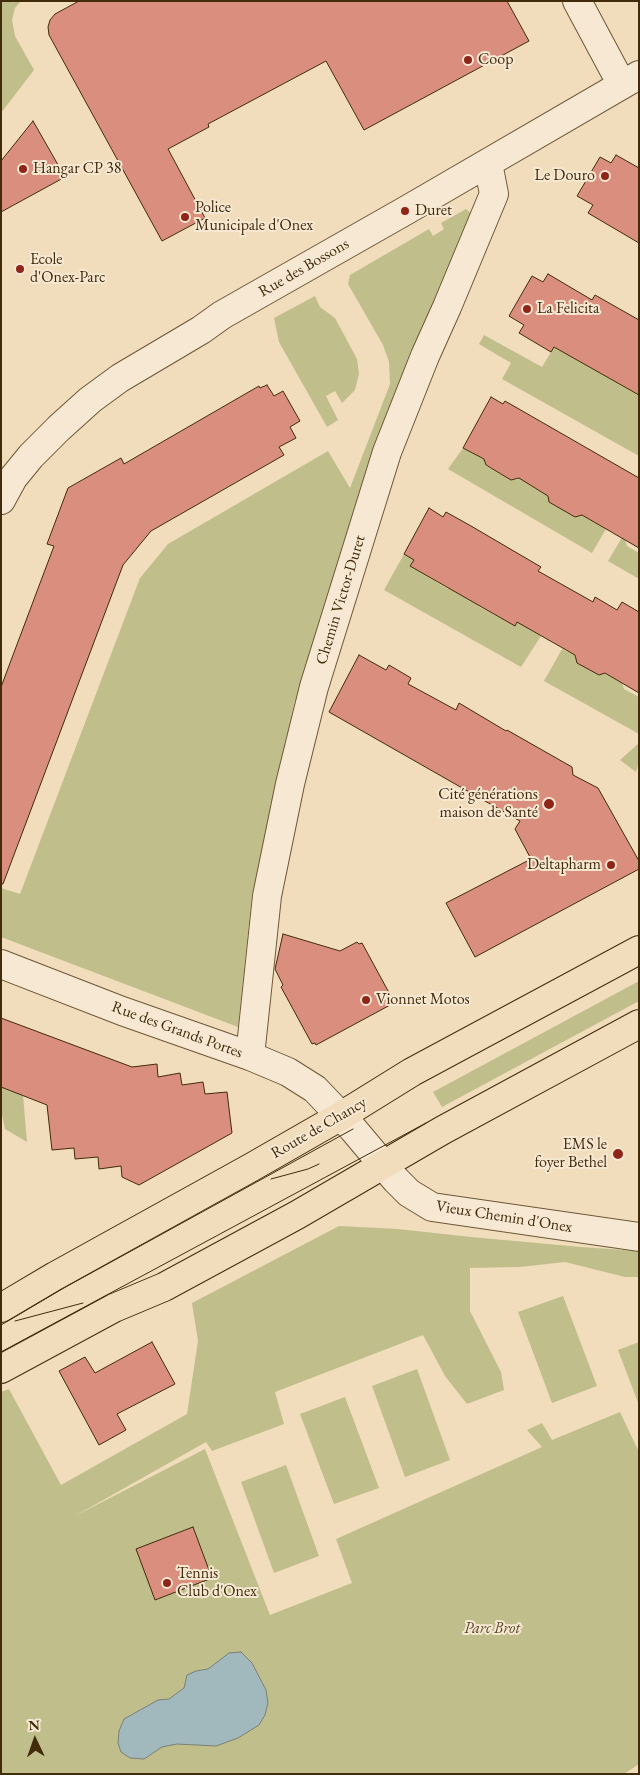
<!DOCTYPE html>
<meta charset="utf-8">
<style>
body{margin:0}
#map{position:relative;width:640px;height:1775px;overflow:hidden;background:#f1dcbc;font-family:"EB Garamond",serif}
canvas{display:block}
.frame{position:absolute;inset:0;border:2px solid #412b0b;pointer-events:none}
.north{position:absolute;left:10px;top:1715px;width:50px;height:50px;-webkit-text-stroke:4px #f6e8d3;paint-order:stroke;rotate:357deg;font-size:14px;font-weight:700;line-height:20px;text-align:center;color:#412b0b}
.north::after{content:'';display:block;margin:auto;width:18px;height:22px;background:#412b0b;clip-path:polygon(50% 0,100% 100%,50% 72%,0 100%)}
</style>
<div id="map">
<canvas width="640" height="1775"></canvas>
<div class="frame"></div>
<div class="north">N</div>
</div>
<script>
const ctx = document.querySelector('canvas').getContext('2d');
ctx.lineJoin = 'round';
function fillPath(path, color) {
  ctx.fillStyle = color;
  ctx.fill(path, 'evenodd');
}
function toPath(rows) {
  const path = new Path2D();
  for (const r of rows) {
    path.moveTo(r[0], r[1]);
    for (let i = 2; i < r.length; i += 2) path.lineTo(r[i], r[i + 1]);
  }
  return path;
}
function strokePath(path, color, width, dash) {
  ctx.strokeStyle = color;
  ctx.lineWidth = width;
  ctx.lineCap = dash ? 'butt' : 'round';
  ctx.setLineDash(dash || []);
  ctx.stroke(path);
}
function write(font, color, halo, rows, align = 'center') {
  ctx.font = font + ' "EB Garamond",serif';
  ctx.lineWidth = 4;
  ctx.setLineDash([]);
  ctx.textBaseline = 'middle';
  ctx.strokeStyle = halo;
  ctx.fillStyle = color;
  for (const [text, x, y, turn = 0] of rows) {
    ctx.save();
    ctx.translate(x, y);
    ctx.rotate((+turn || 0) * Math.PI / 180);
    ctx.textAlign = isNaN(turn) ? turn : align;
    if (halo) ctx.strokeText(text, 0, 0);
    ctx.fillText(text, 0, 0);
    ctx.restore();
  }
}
fillPath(toPath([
 [1,1,21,1,15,8,12,20,15,36,34,70,1,113],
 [466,209,473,215,301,697,295,700,252,895,238,1027,1,937,1,888,20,894,140,578,168,544,328,451,350,488,390,384,389,362,383,345,348,284,350,275,429,229,433,236,444,229,441,223],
 [315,296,320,307,335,318,357,359,359,374,355,390,342,403,335,391,326,396,338,420,327,427,279,342,274,318],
 [484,335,542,367,557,342,572,357,639,395,639,456,502,379,511,363,479,344],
 [463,448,484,459,486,466,511,480,519,479,522,471,530,476,527,483,548,496,549,502,575,517,582,515,606,529,592,553,448,469],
 [624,534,628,537,625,540,627,546,639,553,639,579,608,561],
 [404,554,414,560,410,566,448,589,452,581,480,607,515,626,519,619,524,626,541,636,521,667,384,590],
 [562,649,575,655,578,663,599,675,605,673,622,683,624,689,639,697,639,734,544,681],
 [639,743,639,761,636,772,620,760],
 [639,981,639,1001,442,1107,433,1092],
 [1,1087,23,1095,27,1142,5,1129,1,1110],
 [339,1226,398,1229,471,1237,581,1247,639,1251,639,1277,625,1277,565,1262,520,1267,470,1268,470,1311,501,1372,504,1390,467,1404,445,1376,423,1335,275,1392,284,1424,212,1451,206,1442,75,1516,205,1449,270,1615,352,1583,336,1539,542,1447,527,1430,542,1423,552,1440,620,1412,639,1452,639,1764,624,1774,1,1774,1,1392,9,1389,61,1485,187,1414,198,1341,192,1303],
 [563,1296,597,1386,552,1403,518,1312],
 [639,1342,639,1405,618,1350],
 [417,1369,450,1460,405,1477,372,1386],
 [345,1397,379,1488,334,1504,300,1414],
 [286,1465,319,1556,274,1573,241,1482]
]), '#c0bf8c');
const water = toPath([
 [241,1652,252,1663,266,1690,268,1703,265,1715,259,1725,238,1738,216,1746,177,1744,162,1747,144,1759,130,1758,121,1752,118,1743,119,1731,124,1719,158,1700,169,1699,184,1688,187,1675,196,1671,208,1669,229,1653,241,1652]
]);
fillPath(water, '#a1b8bd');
strokePath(water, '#7b8076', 1);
const building = toPath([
 [79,1,507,1,529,41,364,130,326,61,208,124,209,127,168,149,205,218,162,241,49,35,48,27,50,20,55,14,79,1],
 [33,121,65,177,1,212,1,161,33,121],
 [616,155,639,168,639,243,588,213,593,205,577,196,600,157,611,163,616,155],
 [548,274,592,300,595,295,639,320,639,395,554,347,551,352,519,333,524,325,509,316,532,276,543,282,548,274],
 [267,385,274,396,283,391,300,421,290,427,296,438,279,447,284,455,151,531,123,565,3,884,1,884,1,687,54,546,47,544,68,488,121,458,124,464,259,386,260,388,267,385],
 [491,397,503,404,505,401,639,478,639,548,582,515,575,517,549,502,548,496,519,478,511,480,486,465,484,459,463,448,491,397],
 [429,508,443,517,446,512,471,526,541,567,538,571,593,602,595,597,617,610,622,602,639,612,639,693,605,673,599,675,577,663,575,655,517,622,515,626,410,566,414,560,404,554,429,508],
 [359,655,386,670,389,665,411,678,408,684,456,710,459,703,506,731,507,730,572,767,573,775,598,788,639,861,639,869,475,957,446,903,531,859,515,829,520,821,329,712,359,655],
 [283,934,340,951,357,942,359,944,362,943,393,1000,390,1002,392,1004,316,1045,315,1043,312,1044,281,987,283,985,275,969,283,934],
 [1,1018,132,1067,157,1064,158,1077,180,1073,182,1085,203,1082,205,1094,227,1092,232,1133,139,1185,122,1177,121,1166,99,1169,98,1157,75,1159,74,1148,52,1150,47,1105,1,1087,1,1018],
 [152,1342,175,1384,117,1414,126,1430,99,1445,59,1371,85,1357,95,1373,152,1342],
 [193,1527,212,1578,155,1600,136,1549,193,1527]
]);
fillPath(building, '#da8e7d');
strokePath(building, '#412b0b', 1);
const minor = toPath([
 [577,1,622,85],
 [1,500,13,478,31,456,59,428,90,400,120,378,201,330,222,315,405,211,639,75],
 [1,964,122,1011,250,1056,288,1072,315,1089,353,1129,396,1180,409,1193,432,1207,639,1237],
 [250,1056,267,896,290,784,314,687,387,452,425,356,447,307,494,194,488,163]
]);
const major = toPath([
 [1,1308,55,1276,252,1167,341,1116,412,1072,639,950],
 [1,1369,114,1308,164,1287,297,1215,443,1130,639,1024]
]);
strokePath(minor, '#6d5737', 30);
strokePath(major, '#412b0b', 30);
strokePath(minor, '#f6e8d3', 28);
strokePath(major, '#f1dcbc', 28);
strokePath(toPath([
 [271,1179,308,1169,319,1164],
 [15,1321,83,1303],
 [1,1325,62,1289,353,1129],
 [1,1352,426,1123]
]), '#412b0b', 1);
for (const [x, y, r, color] of [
 [468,60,5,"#8f2418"],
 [23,169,5,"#8f2418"],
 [605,176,5,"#8f2418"],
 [405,211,5,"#8f2418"],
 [185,217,5,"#8f2418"],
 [20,269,5,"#8f2418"],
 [527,309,5,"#8f2418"],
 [549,804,6,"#8f2418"],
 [611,865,5,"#8f2418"],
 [366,1000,5,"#8f2418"],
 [618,1154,6,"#8f2418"],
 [167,1583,5,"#8f2418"]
]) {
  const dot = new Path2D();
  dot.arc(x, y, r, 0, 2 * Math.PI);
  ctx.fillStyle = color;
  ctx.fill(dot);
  strokePath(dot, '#f6e8d3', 2);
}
write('16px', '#412b0b', '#f6e8d3', [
 ["Coop",478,60],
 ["Hangar CP 38",33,169],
 ["Le Douro",595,176,"right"],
 ["Police",195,208],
 ["Municipale d'Onex",195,226],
 ["Duret",415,211],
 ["Ecole",30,260],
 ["d'Onex-Parc",30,278],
 ["La Felicita",537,309],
 ["Cité générations",538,795,"right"],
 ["maison de Santé",538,813,"right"],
 ["Deltapharm",601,865,"right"],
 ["Vionnet Motos",376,1000],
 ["EMS le",607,1145,"right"],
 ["foyer Bethel",607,1163,"right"],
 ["Tennis",177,1574],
 ["Club d'Onex",177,1592]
], 'left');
write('16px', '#412b0b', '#f6e8d3', [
 ["Rue des Bossons",304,268,-30],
 ["Chemin Victor-Duret",341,600,-73],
 ["Rue des Grands Portes",177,1030,20],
 ["Route de Chancy",319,1128,-30],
 ["Vieux Chemin d'Onex",504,1217,9]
]);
write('italic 16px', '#5a4925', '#f6e8d3', [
 ["Parc Brot",492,1629]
]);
</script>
